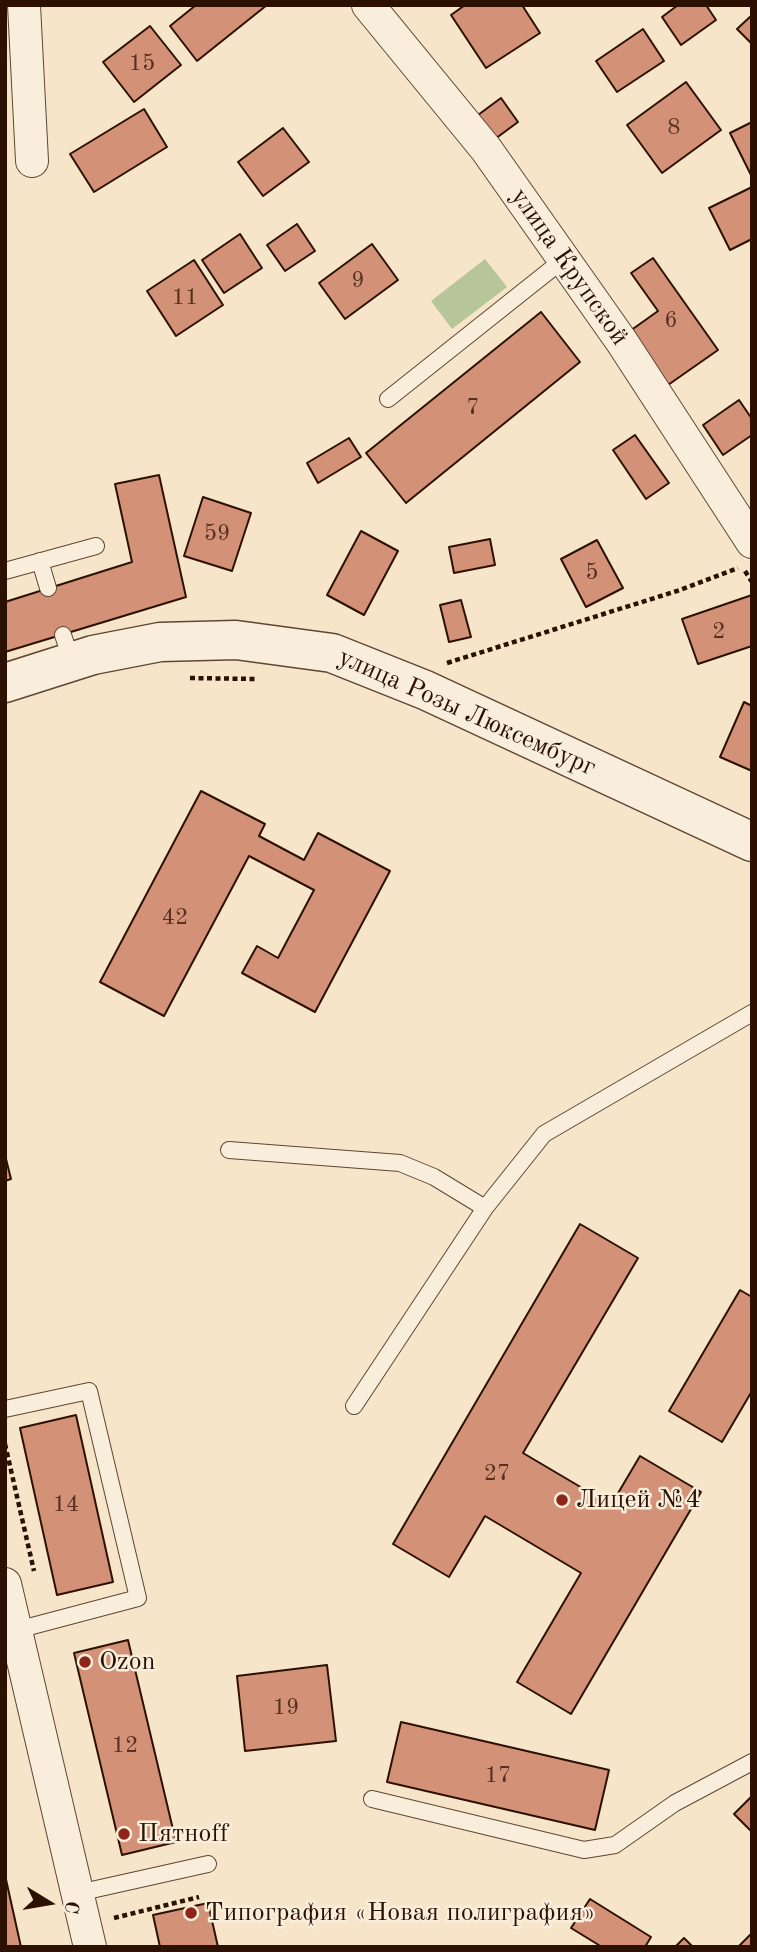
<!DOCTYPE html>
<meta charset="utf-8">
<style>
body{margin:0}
#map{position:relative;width:757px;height:1952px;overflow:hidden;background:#f6e5c8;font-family:"Old Standard TT",serif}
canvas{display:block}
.frame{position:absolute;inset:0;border:7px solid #2c1102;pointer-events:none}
.north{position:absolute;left:14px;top:1868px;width:70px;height:70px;-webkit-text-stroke:5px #f9eedb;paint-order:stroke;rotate:101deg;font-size:19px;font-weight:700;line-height:28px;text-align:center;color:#2c1102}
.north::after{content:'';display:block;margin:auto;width:24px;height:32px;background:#2c1102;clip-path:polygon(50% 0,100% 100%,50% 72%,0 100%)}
</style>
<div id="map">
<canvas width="757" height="1952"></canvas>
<div class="frame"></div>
<div class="north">С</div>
</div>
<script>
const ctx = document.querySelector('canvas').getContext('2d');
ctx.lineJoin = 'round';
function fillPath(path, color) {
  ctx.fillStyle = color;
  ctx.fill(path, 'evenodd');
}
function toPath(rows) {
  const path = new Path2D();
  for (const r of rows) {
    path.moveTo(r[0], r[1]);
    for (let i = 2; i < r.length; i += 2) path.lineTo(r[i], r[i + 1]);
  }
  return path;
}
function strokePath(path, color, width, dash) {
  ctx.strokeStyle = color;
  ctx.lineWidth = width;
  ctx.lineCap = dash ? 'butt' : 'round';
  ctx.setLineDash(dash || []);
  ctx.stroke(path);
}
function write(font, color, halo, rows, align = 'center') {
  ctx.font = font + ' "Old Standard TT",serif';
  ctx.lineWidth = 5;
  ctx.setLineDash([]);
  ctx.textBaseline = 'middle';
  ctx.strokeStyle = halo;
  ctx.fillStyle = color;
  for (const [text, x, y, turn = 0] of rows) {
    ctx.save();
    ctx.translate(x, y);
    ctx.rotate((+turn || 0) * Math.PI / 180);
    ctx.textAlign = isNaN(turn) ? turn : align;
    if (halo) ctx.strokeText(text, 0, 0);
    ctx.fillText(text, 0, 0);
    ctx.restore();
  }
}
fillPath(toPath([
 [485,259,507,287,452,329,431,301]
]), '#b7c699');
const building = toPath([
 [196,5,267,5,197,61,170,26,196,5],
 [465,5,522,5,540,33,486,68,451,15,465,5],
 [678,5,706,5,716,20,681,45,662,17,678,5],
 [752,15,752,44,737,29,752,15],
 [150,26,181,65,134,102,103,62,150,26],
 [643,29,664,61,617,92,596,61,643,29],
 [686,82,721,130,662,173,627,125,686,82],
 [501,98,518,122,495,139,478,115,501,98],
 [144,109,167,147,94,192,70,154,144,109],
 [752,122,752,174,751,175,730,133,752,122],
 [283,128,309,162,263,196,238,162,283,128],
 [752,187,752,239,730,250,709,208,752,187],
 [297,224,315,251,285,271,267,245,297,224],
 [240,234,262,268,224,293,202,260,240,234],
 [372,244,398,280,345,319,319,283,372,244],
 [653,258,718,350,668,385,630,331,658,311,631,273,653,258],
 [194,260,223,305,176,336,147,291,194,260],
 [541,312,580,362,406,503,366,453,541,312],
 [739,400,752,419,752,435,723,455,703,425,739,400],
 [635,435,669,483,646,499,613,450,635,435],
 [349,438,361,457,318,483,307,463,349,438],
 [159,475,186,597,5,652,5,602,132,562,115,484,159,475],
 [203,497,251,513,232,571,184,556,203,497],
 [361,531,398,551,364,615,327,595,361,531],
 [490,539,495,565,454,573,449,547,490,539],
 [597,540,623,588,586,607,561,559,597,540],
 [752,595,752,646,698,664,682,619,752,595],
 [461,600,471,637,449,642,440,605,461,600],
 [744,702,752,706,752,771,720,757,744,702],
 [201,791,265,824,259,836,304,860,318,833,390,871,315,1012,242,973,257,946,278,958,314,890,249,856,164,1016,100,982,201,791],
 [5,1155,11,1179,5,1181,5,1155],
 [580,1224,638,1258,523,1453,611,1505,640,1456,701,1492,571,1714,517,1682,581,1573,485,1516,449,1577,393,1544,580,1224],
 [740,1290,752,1297,752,1391,722,1442,669,1411,740,1290],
 [76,1415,113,1582,57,1595,20,1428,76,1415],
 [128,1640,176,1842,122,1855,74,1653,128,1640],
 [327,1665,336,1741,245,1751,237,1676,327,1665],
 [401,1722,609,1770,595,1830,387,1782,401,1722],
 [752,1796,752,1832,734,1814,752,1796],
 [5,1875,21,1947,5,1947,5,1875],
 [590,1899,651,1937,645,1947,602,1947,571,1928,590,1899],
 [208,1903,218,1947,160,1947,153,1915,208,1903],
 [752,1933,752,1947,738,1947,752,1933],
 [684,1938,693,1947,675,1947,684,1938]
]);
fillPath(building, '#d39178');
strokePath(building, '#2c1102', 2);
const service = toPath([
 [388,399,564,259],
 [40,561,48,588],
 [5,571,96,546],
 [63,635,72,662],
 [229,1150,400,1163,434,1177,485,1208],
 [354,1406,485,1208,544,1134,752,1013],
 [5,1409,89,1391,138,1598,17,1630],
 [372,1799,584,1850,615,1845,675,1803,752,1762],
 [78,1893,208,1864]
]);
const minor = toPath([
 [24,5,32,161],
 [368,5,486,149,622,342,752,542],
 [5,1584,90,1947]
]);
const tertiary = toPath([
 [5,683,93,655,160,642,236,640,332,653,425,690,752,842]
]);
strokePath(service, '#5e4634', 18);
strokePath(minor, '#5e4634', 34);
strokePath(tertiary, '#5e4634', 41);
strokePath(toPath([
 [745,571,752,582],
 [447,663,677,591,738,568],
 [190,678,255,679],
 [5,1444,34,1571],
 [114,1918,199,1897]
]), '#2c1102', 4.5, [5, 3.5]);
strokePath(service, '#f9eedb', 16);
strokePath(minor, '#f9eedb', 32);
strokePath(tertiary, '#f9eedb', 38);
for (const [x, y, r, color] of [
 [562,1500,7,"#8f2418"],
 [85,1662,7,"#8f2418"],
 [124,1834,7,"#8f2418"],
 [191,1913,7,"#8f2418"]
]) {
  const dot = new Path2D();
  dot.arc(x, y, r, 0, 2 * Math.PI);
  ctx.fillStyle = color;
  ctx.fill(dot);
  strokePath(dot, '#f9eedb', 2.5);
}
write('23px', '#563120', null, [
 ["15",142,64],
 ["8",674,128],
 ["9",358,281],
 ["11",185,298],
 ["6",671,321],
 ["7",473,408],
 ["59",217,534],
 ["5",592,573],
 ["2",719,632],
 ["42",175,918],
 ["27",497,1474],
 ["14",66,1505],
 ["19",286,1708],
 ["12",125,1746],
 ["17",498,1776]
]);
write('26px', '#2c1102', '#f9eedb', [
 ["улица Крупской",569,267,55],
 ["улица Розы Люксембург",467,713,24]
]);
write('26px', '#2c1102', '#f9eedb', [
 ["Лицей №4",576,1500],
 ["Ozon",99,1662],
 ["Пятнoff",138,1834],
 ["Типография «Новая полиграфия»",205,1913]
], 'left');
</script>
